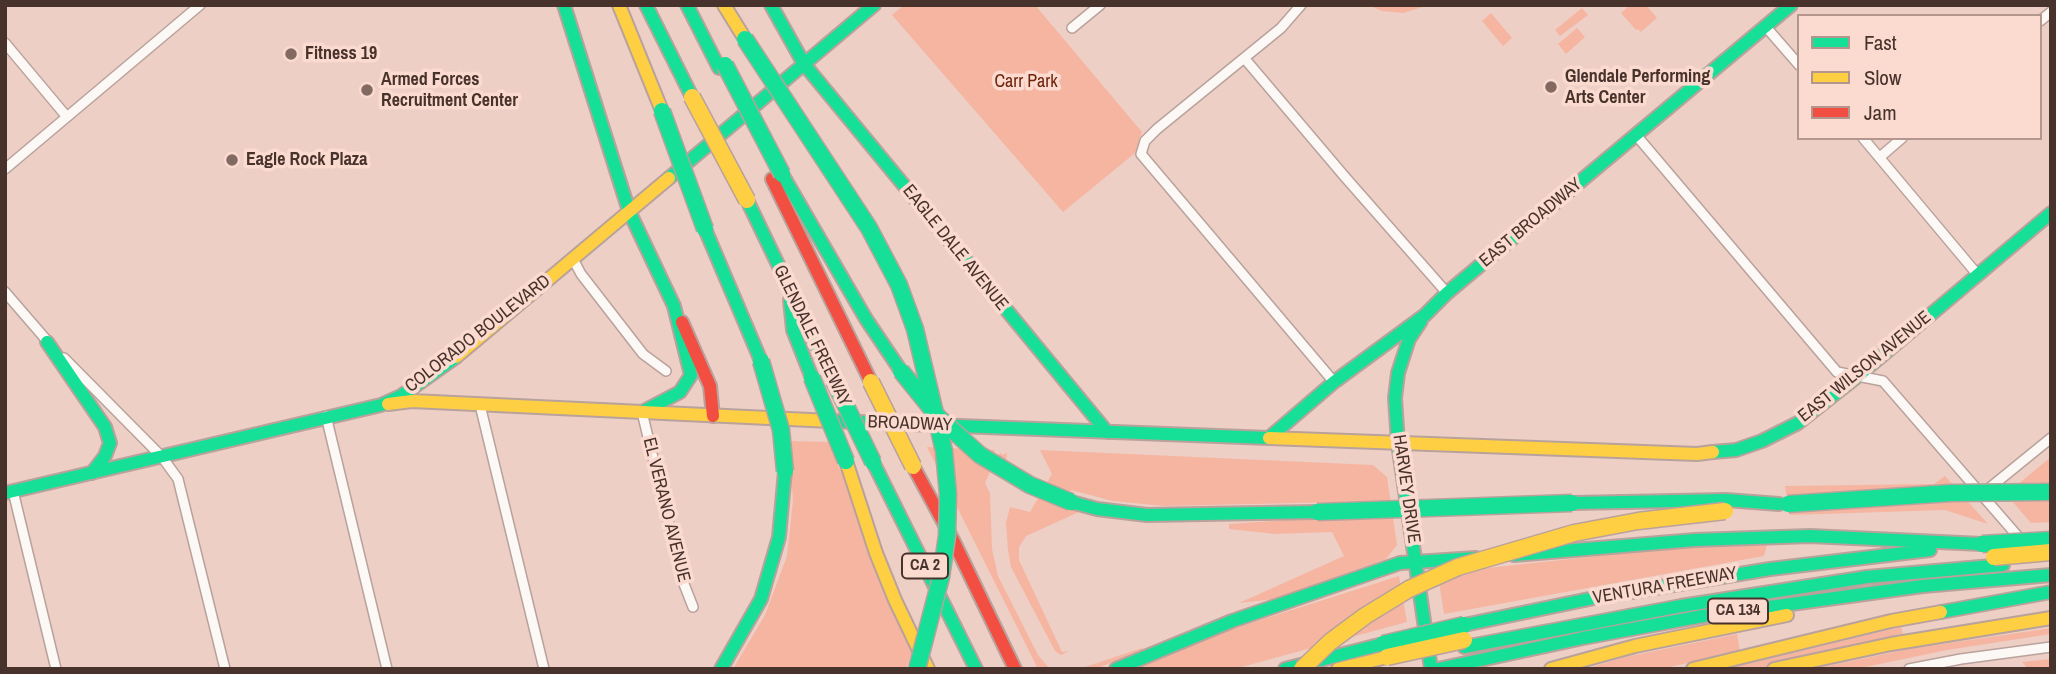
<!DOCTYPE html>
<style>
body{margin:0}
#map{position:relative;width:2056px;height:674px;overflow:hidden;background:#edcfc6;font-family:"Archivo Narrow",sans-serif}
canvas{display:block}
.frame{position:absolute;inset:0;border:7px solid #48332c;pointer-events:none}
.legend{position:absolute;left:1797px;top:14px;width:245px;height:126px;box-sizing:border-box;background:#fbdad0;border:2px solid #b3978e;margin:0;padding:9px 12px;list-style:none;font-size:21px;color:#48332c}
.legend li{display:flex;align-items:center;gap:14px;height:35px}
.legend b{width:35px;border:2px solid #b3978e}
</style>
<div id="map">
<canvas width="2056" height="674"></canvas>
<div class="frame"></div>
<ul class="legend">
<li><b style="height:9px;background:#16e098"></b>Fast</li>
<li><b style="height:9px;background:#ffcf43"></b>Slow</li>
<li><b style="height:9px;background:#f24e42"></b>Jam</li>
</ul>
</div>
<script>
const ctx = document.querySelector('canvas').getContext('2d');
ctx.lineJoin = 'round';
function fillPath(path, color) {
  ctx.fillStyle = color;
  ctx.fill(path, 'evenodd');
}
function toPath(rows) {
  const path = new Path2D();
  for (const r of rows) {
    path.moveTo(r[0], r[1]);
    for (let i = 2; i < r.length; i += 2) path.lineTo(r[i], r[i + 1]);
  }
  return path;
}
function strokePath(path, color, width, dash) {
  ctx.strokeStyle = color;
  ctx.lineWidth = width;
  ctx.lineCap = dash ? 'butt' : 'round';
  ctx.setLineDash(dash || []);
  ctx.stroke(path);
}
function write(font, color, halo, rows, align = 'center') {
  ctx.font = font + ' "Archivo Narrow",sans-serif';
  ctx.lineWidth = 7;
  ctx.setLineDash([]);
  ctx.textBaseline = 'middle';
  ctx.strokeStyle = halo;
  ctx.fillStyle = color;
  for (const [text, x, y, turn = 0] of rows) {
    ctx.save();
    ctx.translate(x, y);
    ctx.rotate((+turn || 0) * Math.PI / 180);
    ctx.textAlign = isNaN(turn) ? turn : align;
    if (halo) ctx.strokeText(text, 0, 0);
    ctx.fillText(text, 0, 0);
    ctx.restore();
  }
}
fillPath(toPath([
 [904,5,1035,5,1142,132,1135,153,1063,212,892,15],
 [1368,5,1429,5,1403,13,1382,11],
 [1630,5,1646,5,1657,18,1641,32,1638,29,1636,30,1621,13],
 [1582,8,1588,15,1560,36,1555,30],
 [1491,13,1512,38,1503,46,1482,21],
 [1577,28,1585,37,1566,54,1558,44],
 [788,441,829,442,913,649,906,669,733,669,765,615,787,556,793,500],
 [927,447,995,450,994,453,998,455,1000,453,1003,455,1007,453,1006,461,990,472,985,483,990,493,992,549,998,576,1038,655,1050,669,1038,669],
 [1040,450,1373,465,1387,477,1397,545,1386,559,1275,599,1239,603,1344,556,1332,532,1275,534,1229,529,1229,524,1344,516,1343,502,1164,506,1113,501,1071,490,1064,506,1079,512,1026,536,1019,547,1019,560,1062,652,1069,651,1061,655,1055,651,1011,567,1008,550,1006,523,1010,507,1030,512,1052,474],
 [2051,457,2051,522,2031,523,2006,494],
 [1945,476,1988,524,1945,510,1790,515,1785,486,1934,484],
 [1767,545,1764,556,1444,614,1439,582,1459,571,1663,549],
 [1399,576,1407,622,1234,669,1136,669,1213,635],
 [1901,627,1903,634,1759,669,1725,669],
 [2051,628,2051,634,1947,650,1856,669,1813,669,1909,649],
 [1737,634,1740,651,1661,669,1585,669,1625,657],
 [1142,648,1143,649,1096,669,1079,669],
 [2051,659,2051,669,2028,669,2022,662]
]), '#f6b5a1');
const street = toPath([
 [1301,5,1281,28,1157,129,1145,141,1141,154,1334,382],
 [2040,21,2051,12],
 [1766,27,1799,65],
 [1072,28,1100,5],
 [5,43,67,117],
 [1245,59,1345,177,1447,293],
 [1636,135,1837,372,1883,381,2021,540],
 [1863,138,1977,274],
 [1880,157,1902,138],
 [5,169,200,5],
 [573,259,581,274,643,354,666,371],
 [5,292,49,343],
 [64,358,162,457,178,479,225,669],
 [480,405,544,669],
 [642,412,682,579,693,607],
 [326,416,387,669],
 [1987,490,2051,438],
 [13,491,56,669],
 [1909,669,1961,659,2051,647]
]);
const fast = toPath([
 [564,5,629,211],
 [646,5,692,97],
 [687,5,719,68],
 [771,5,804,64],
 [804,64,1107,432],
 [782,174,866,319,901,371],
 [669,178,874,5],
 [747,200,834,381],
 [629,211,674,306,691,375,680,392,644,411],
 [705,229,761,361],
 [790,300,793,330,812,378],
 [1421,321,1409,339,1398,373,1395,398,1398,443,1431,669],
 [47,342,105,427,110,443,105,456,92,473],
 [831,421,1269,438],
 [1270,437,1334,382,1425,315,1447,293,1791,5],
 [1713,452,1736,450,1762,441,1798,423,1859,375,2051,213],
 [873,462,976,669],
 [5,493,381,405,401,396,456,357],
 [1071,502,1097,509,1147,515,1317,512],
 [1572,503,1726,500,1779,504],
 [1514,555,1695,540,1810,536,1982,544],
 [1941,612,2051,592],
 [1464,625,1594,598,1770,569,1930,550],
 [1464,647,1681,606,1867,577,2003,565],
 [721,669,761,599,779,537,785,471],
 [1116,669,1232,621,1400,563,1476,558],
 [1285,669,1383,644],
 [1438,669,1583,638,1703,616,1923,586,2051,575]
]);
const slow = toPath([
 [619,5,662,111],
 [724,5,745,39],
 [456,357,669,178],
 [388,404,412,401,831,421],
 [1269,438,1697,454,1713,452],
 [846,461,876,553,895,600,928,669],
 [1338,669,1387,657],
 [1551,669,1635,646,1787,615],
 [1693,669,1891,621,1941,612],
 [1774,669,1891,644,2051,618]
]);
const jam = toPath([
 [772,179,871,382],
 [682,322,710,386,713,416],
 [913,466,953,540,1015,669]
]);
strokePath(street, '#b9a29b', 12);
strokePath(fast, '#b9a29b', 16);
strokePath(slow, '#b9a29b', 16);
strokePath(jam, '#b9a29b', 16);
strokePath(street, '#fcf8f6', 9);
strokePath(fast, '#16e098', 12);
strokePath(slow, '#ffcf43', 12);
strokePath(jam, '#f24e42', 12);
const fastBridge = toPath([
 [745,39,869,228,899,285,915,329,944,451,948,494,947,536,941,577,917,669],
 [725,65,782,174],
 [662,111,705,229],
 [761,361,781,430,785,471],
 [901,371,939,418,980,455,1030,485,1071,502],
 [812,378,846,461],
 [834,381,873,462],
 [1788,504,1951,493,2051,492],
 [1317,512,1572,503],
 [1982,544,2051,540],
 [1383,644,1464,625]
]);
const slowBridge = toPath([
 [692,97,747,200],
 [871,382,913,466],
 [1994,557,2051,552],
 [1387,657,1464,640],
 [1302,669,1330,642,1365,616,1409,589,1458,567,1574,533,1638,521,1725,511]
]);
strokePath(fastBridge, '#b9a29b', 19, []);
strokePath(slowBridge, '#b9a29b', 19, []);
strokePath(fastBridge, '#16e098', 16);
strokePath(slowBridge, '#ffcf43', 16);
for (const [x, y, r, color] of [
 [291,54,7,"#826a62"],
 [1551,87,7,"#826a62"],
 [367,90,7,"#826a62"],
 [232,160,7,"#826a62"]
]) {
  const dot = new Path2D();
  dot.arc(x, y, r, 0, 2 * Math.PI);
  ctx.fillStyle = color;
  ctx.fill(dot);
  strokePath(dot, '#fbdad0', 2.5);
}
for (const [x, y, w] of [
 [925,566,46],
 [1738,611,60]
]) {
  const box = new Path2D();
  box.roundRect(x - w / 2, y - 12.5, w, 25, 5);
  ctx.fillStyle = '#fbdad0';
  ctx.fill(box);
  strokePath(box, '#48332c', 2);
}
write('bold 16px', '#48332c', null, [
 ["CA 2",925,566],
 ["CA 134",1738,611]
]);
write('bold 18px', '#48332c', '#fbdad0', [
 ["Fitness 19",305,54],
 ["Glendale Performing",1565,77],
 ["Arts Center",1565,98],
 ["Armed Forces",381,80],
 ["Recruitment Center",381,101],
 ["Eagle Rock Plaza",246,160]
], 'left');
write('18px', '#6d240b', '#fbdad0', [
 ["Carr Park",1026,82]
]);
write('18px', '#48332c', '#fbdad0', [
 ["EAST BROADWAY",1531,223,-40],
 ["EAGLE DALE AVENUE",955,248,51],
 ["COLORADO BOULEVARD",478,334,-38],
 ["GLENDALE FREEWAY",812,336,64],
 ["EAST WILSON AVENUE",1865,367,-39],
 ["BROADWAY",910,424,2],
 ["HARVEY DRIVE",1406,489,82],
 ["EL VERANO AVENUE",666,510,76],
 ["VENTURA FREEWAY",1665,586,-10]
]);
</script>
